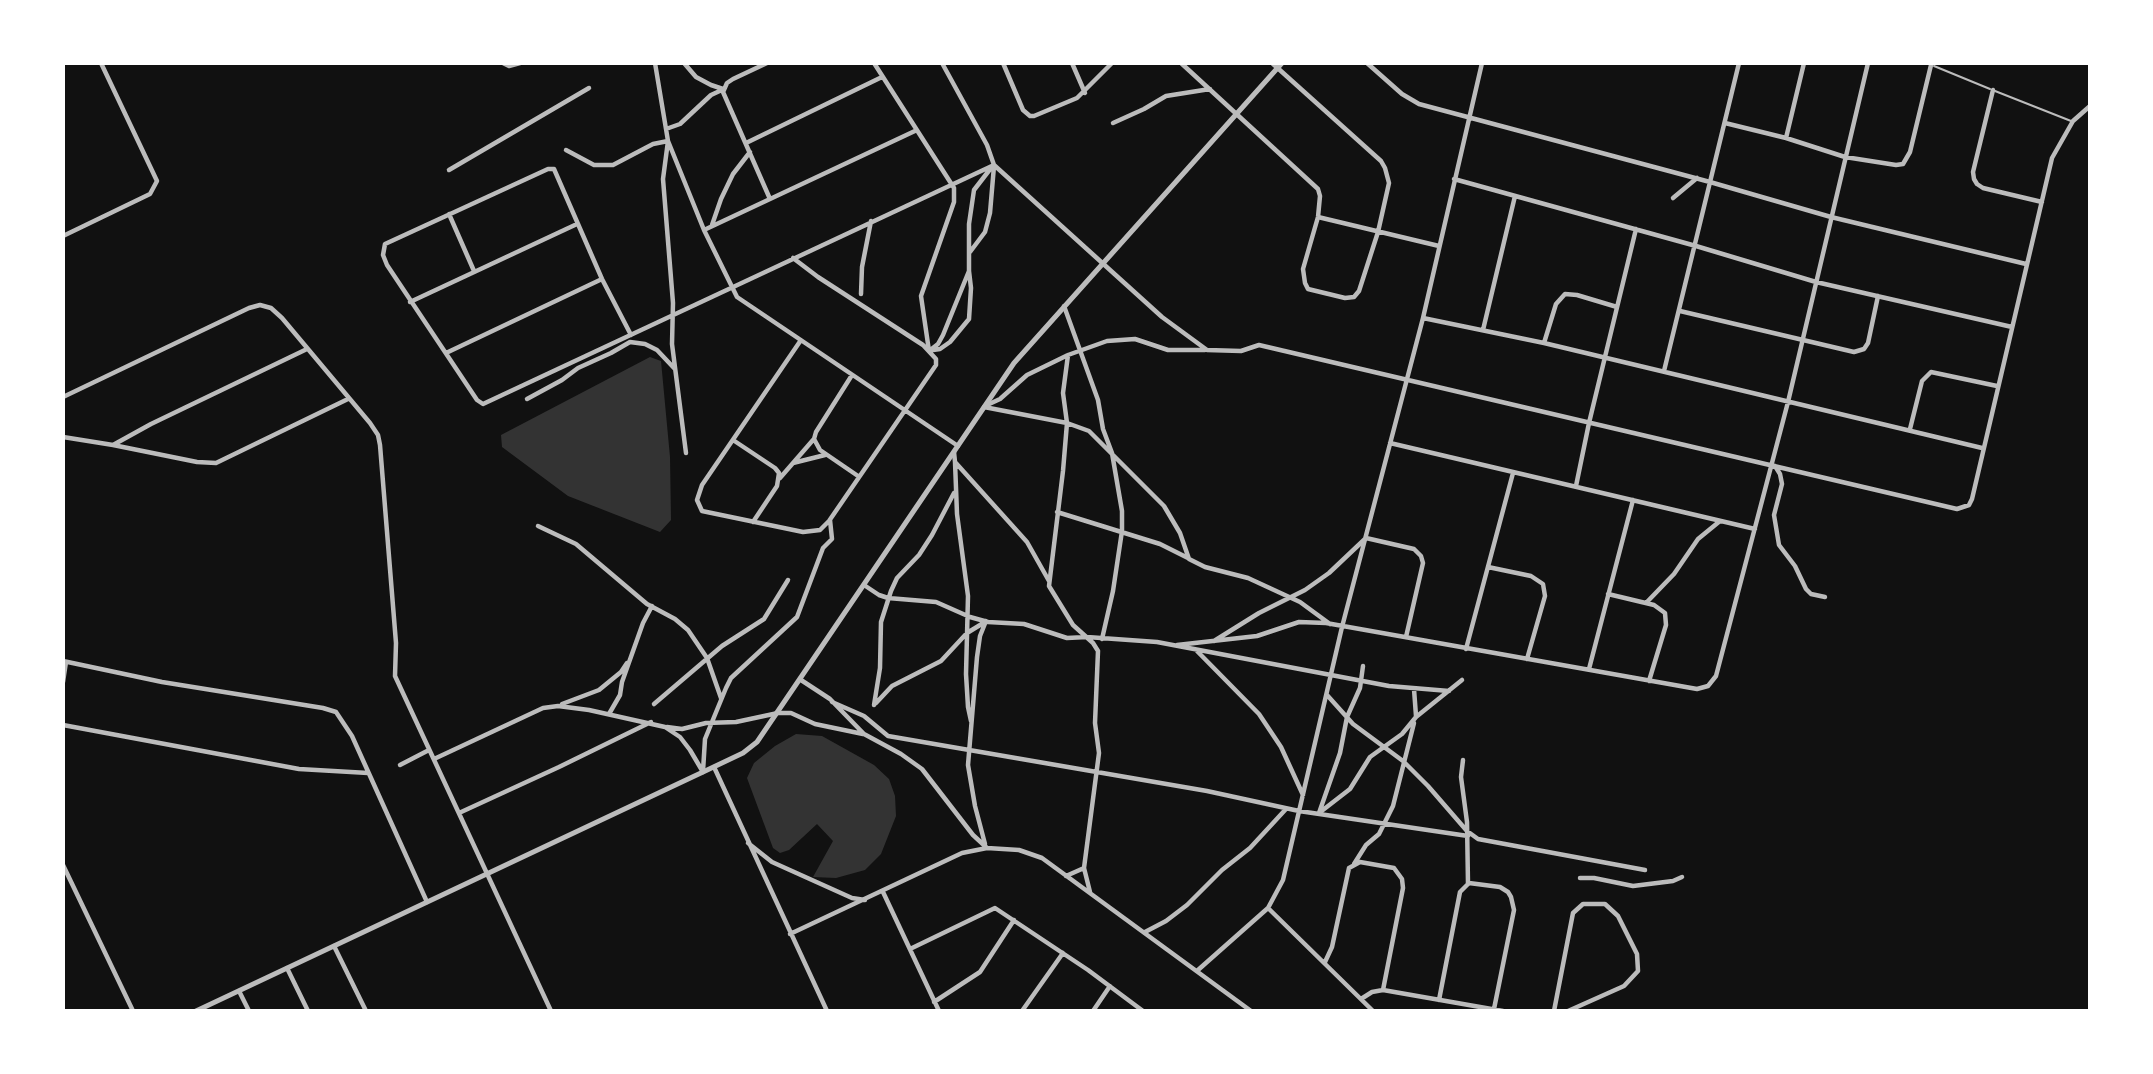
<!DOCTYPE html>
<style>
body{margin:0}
#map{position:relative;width:2153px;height:1074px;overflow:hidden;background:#111;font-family:"Roboto Condensed",sans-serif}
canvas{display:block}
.frame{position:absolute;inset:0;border:65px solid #fff;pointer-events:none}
</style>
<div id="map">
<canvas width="2153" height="1074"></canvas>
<div class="frame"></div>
</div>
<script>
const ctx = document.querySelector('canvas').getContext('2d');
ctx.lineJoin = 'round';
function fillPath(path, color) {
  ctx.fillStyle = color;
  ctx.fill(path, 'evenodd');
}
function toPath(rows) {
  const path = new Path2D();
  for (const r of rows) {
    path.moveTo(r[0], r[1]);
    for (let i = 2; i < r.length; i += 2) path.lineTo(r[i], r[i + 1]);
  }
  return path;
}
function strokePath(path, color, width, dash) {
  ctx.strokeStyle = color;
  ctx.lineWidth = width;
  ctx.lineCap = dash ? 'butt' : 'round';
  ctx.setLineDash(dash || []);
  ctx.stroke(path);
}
fillPath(toPath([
 [650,357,661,361,670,457,671,520,660,532,568,496,502,447,501,435],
 [796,734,822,736,874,765,889,779,895,796,896,816,881,854,865,870,836,878,813,877,833,841,817,824,789,850,780,853,773,848,747,778,754,763,775,746]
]), '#333');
strokePath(toPath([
 [1934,66,1990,89],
 [1995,91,2071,121]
]), '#bcbcbc', 2);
strokePath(toPath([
 [503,63,509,66,520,63],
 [655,63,668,141,704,230,737,297,958,446],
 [684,63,696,77,711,85,723,89],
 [767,63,733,79,727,83,723,92,770,199],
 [874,63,954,188,954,202,921,296,929,351],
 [942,63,987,145,994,165,1162,317,1207,350,1241,351,1259,345,1957,509,1969,505,1972,499,2052,158,2073,121,2090,106],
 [1003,63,1023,110,1030,116,1034,116,1077,98,1112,63],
 [1072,63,1085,93],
 [1181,63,1318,189,1320,196,1318,217,1303,269,1305,283,1308,289,1345,298,1354,297,1359,291,1378,232,1389,183,1385,168,1381,161,1272,63],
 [1367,63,1402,94,1419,104,1710,182,1831,217,2026,264],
 [1993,90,1973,172,1974,179,1977,184,1983,188,2042,202],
 [1113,123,1144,109,1166,96,1210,89],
 [1725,123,1786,138,1845,157,1896,165,1903,164,1910,152,1931,65],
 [666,129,680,124,711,95,724,89],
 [1786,138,1804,63],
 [746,143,882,77],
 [566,150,594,165,613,165,653,144,668,141,663,179,673,303,672,344,686,453],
 [449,170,589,88],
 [1454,179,1696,246,1816,282,2012,327],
 [1673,198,1697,178],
 [449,214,474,271],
 [1318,217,1439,246],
 [712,225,721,199,733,174,750,152],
 [704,230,917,130],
 [63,236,150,194,157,181,101,63],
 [970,252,985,232,990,213,994,166],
 [793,258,818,277,923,345,936,359,936,365,829,521,820,530,803,532,702,511,697,500,702,485,801,340],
 [861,294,862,267,871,221],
 [410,302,577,224],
 [1064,306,1098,400,1103,429,1112,453,1122,511,1122,531,1113,591,1102,639],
 [1680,311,1854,352,1864,349,1868,343,1878,296],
 [1423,318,1544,343,1982,448],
 [1483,330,1515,196],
 [631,335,602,279,554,169,548,169,385,244,383,255,387,265,477,400,483,404,994,165],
 [1544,343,1556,304,1565,294,1577,295,1617,307],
 [933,350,940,349,950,342,969,319,971,288,969,271],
 [929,351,938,344,943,335,969,271,969,224,974,190,991,168],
 [446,353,602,279],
 [1068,355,1063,393,1067,423,1063,471,1049,586,1073,625,1093,643,1098,651,1095,723,1099,753,1084,868,1090,892],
 [1664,371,1739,63],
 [852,375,816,432,814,439,820,450,858,476],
 [63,397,249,308,260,305,271,308,282,318,370,423,378,435,380,445,396,643,395,676,551,1011],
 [527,399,562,380,578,368,611,353,630,342,645,344,657,350,674,368],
 [985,406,1000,399,1027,375,1068,355,1107,341,1135,339,1168,350,1205,350],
 [984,407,1067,423,1089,431,1164,506,1180,533,1189,559,1205,567,1248,578,1300,602,1330,624],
 [1910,429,1922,381,1931,372,1997,386],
 [63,437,113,445,197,462,216,463,348,399],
 [733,440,775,468,779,473,777,486,753,522],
 [1390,443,1755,529],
 [113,445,151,424,307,349],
 [954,452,955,462,1027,542,1049,581],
 [955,462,957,514,968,596,966,674,968,707,971,721],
 [793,463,825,455],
 [1775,466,1780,474,1782,484,1774,515,1779,545,1795,566,1806,589,1811,594,1825,597],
 [780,478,813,440],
 [1576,486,1589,423,1636,229],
 [1057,512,1160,544,1188,558],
 [538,526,576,544,647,604,675,619,688,630,707,658,721,698],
 [1488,567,1531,576,1543,584,1545,596,1527,659],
 [864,585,879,595,888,598,936,602,970,617,988,622,1024,624,1067,638,1087,637,1157,642,1389,686,1449,691],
 [1608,594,1654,605,1665,613,1666,625,1649,681],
 [1646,603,1674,574,1698,539,1720,521],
 [1214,641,1259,613,1305,590,1329,573,1366,538,1414,549,1421,556,1423,563,1406,637],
 [1177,645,1257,636,1299,622,1326,623,1697,689,1708,686,1716,676,1788,402,1868,63],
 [1466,649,1513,473],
 [1197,651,1259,714,1281,747,1303,795],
 [63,661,162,682,323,708,336,712,352,736,427,902],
 [1589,669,1633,500],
 [801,680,830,699,864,734,901,754,922,769,973,835,986,847],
 [63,682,66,662],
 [1414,689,1416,716],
 [1327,695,1353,724,1403,761,1428,786,1467,831,1478,839,1645,870],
 [832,702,864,716,888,736,1207,791,1299,811,1468,836],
 [876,703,892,686,941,661,967,633,985,622],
 [562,704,599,690,621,672,627,663],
 [654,704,722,646,764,619,788,580],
 [874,705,880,668,881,622,891,591,897,578,919,555,932,535,954,493],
 [609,714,620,695,622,682,643,623,652,606],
 [63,725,299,769,368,773],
 [667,727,682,729,706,723,736,722,778,713,791,713,815,724,863,734],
 [434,759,543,708,558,706,589,710,665,727,680,737,690,750,703,772],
 [1463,760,1461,777,1467,822,1468,884],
 [400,765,429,750],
 [714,767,827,1011],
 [703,771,705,739,726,688,731,678,797,617,823,548,832,539,830,520],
 [459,813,559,767,651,722],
 [1319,813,1350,789,1370,757,1402,734,1416,717,1462,680],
 [1319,813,1340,753,1347,717,1360,688,1363,666],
 [748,843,772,862,852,898,865,900],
 [985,844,975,806,968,765,977,657,980,636,986,621],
 [1354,864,1366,845,1379,834,1393,806,1414,723],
 [63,865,133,1011],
 [1066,876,1084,868],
 [1580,878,1594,878,1633,886,1673,881,1682,877],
 [883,892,939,1011],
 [1268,908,1373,1011],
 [1145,932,1166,921,1187,905,1222,870,1250,848,1286,809],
 [790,934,962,853,987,848,1019,850,1042,858,1251,1011],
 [334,946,366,1011],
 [910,949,995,908,1088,970,1143,1011],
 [1325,962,1332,947,1349,868,1360,862,1394,868,1402,879,1403,888,1383,990],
 [287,968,308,1011],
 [1198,970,1268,908,1283,880,1342,627,1423,318,1482,63],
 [239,991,249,1011],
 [1361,999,1372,992,1383,990,1503,1011],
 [1439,1000,1460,892,1469,883,1500,887,1508,892,1511,897,1514,910,1494,1009],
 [934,1002,980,972,1014,920],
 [1022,1011,1063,953],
 [1093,1011,1110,986],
 [1554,1011,1573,913,1583,904,1605,904,1618,916,1637,954,1638,971,1624,986,1568,1011]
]), '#bcbcbc', 4.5);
strokePath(toPath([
 [196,1011,703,772,743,753,757,742,1014,363,1282,63]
]), '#bcbcbc', 5);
</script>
